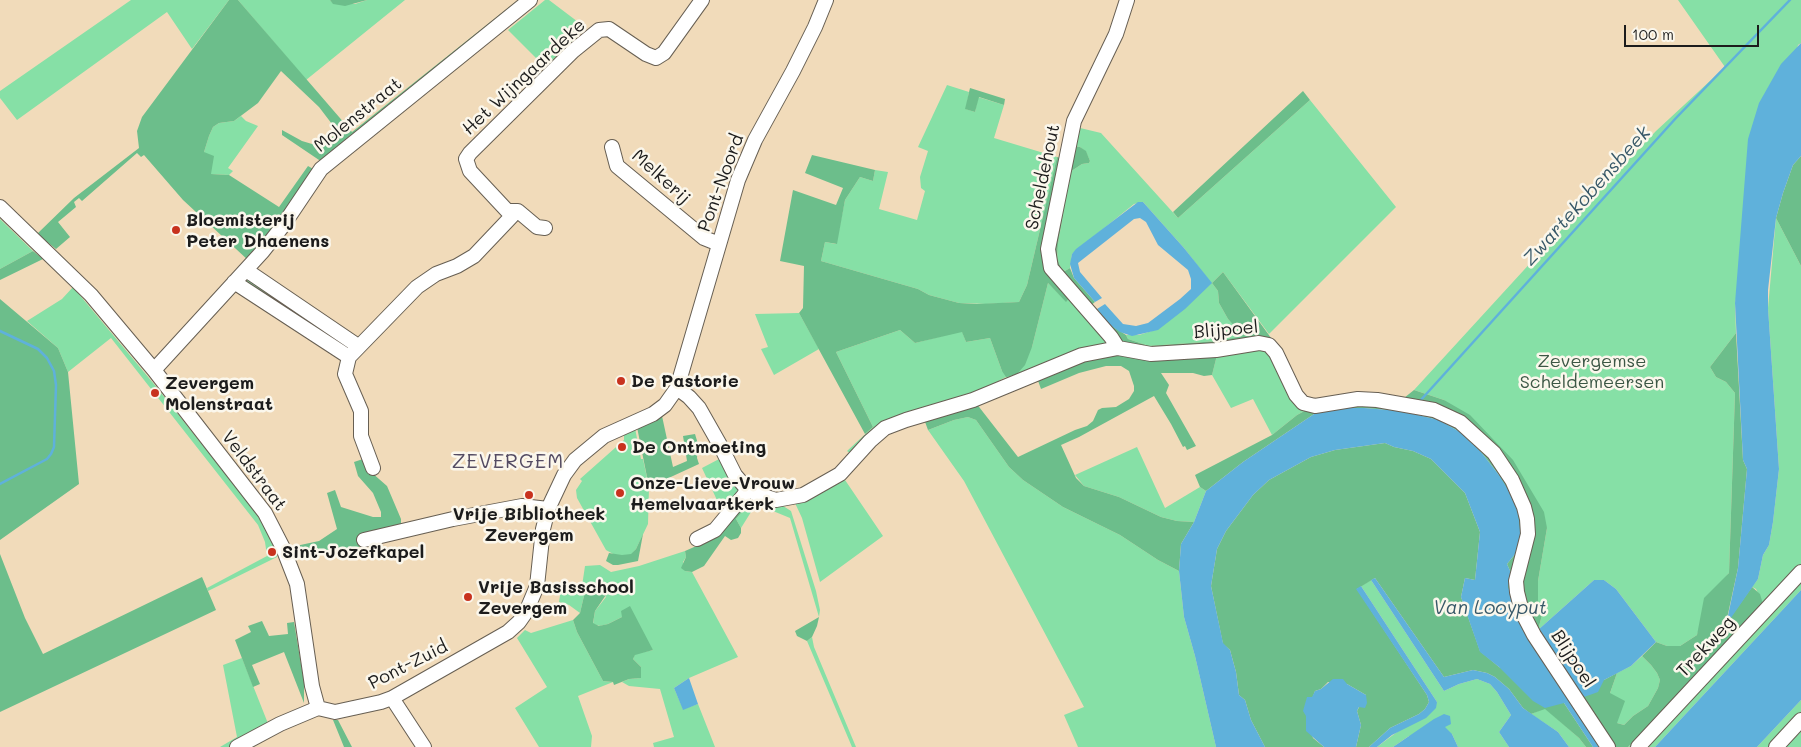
<!DOCTYPE html>
<style>
body{margin:0}
#map{position:relative;width:1801px;height:747px;overflow:hidden;background:#f1dbba;font-family:Mali,sans-serif}
canvas{display:block}
.scale{position:absolute;left:1624px;top:25px;width:135px;height:22px;box-sizing:border-box;border:2px solid #1c1c1c;border-top:0;padding-left:6px;font-size:15px;line-height:18px;white-space:nowrap;color:#1c1c1c;-webkit-text-stroke:4px #fbf7ec;paint-order:stroke}
</style>
<div id="map">
<canvas width="1801" height="747"></canvas>
<div class="scale">100 m</div>
</div>
<script>
const ctx = document.querySelector('canvas').getContext('2d');
ctx.lineJoin = 'round';
function fillPath(path, color) {
  ctx.fillStyle = color;
  ctx.fill(path, 'evenodd');
}
function toPath(rows) {
  const path = new Path2D();
  for (const r of rows) {
    path.moveTo(r[0], r[1]);
    for (let i = 2; i < r.length; i += 2) path.lineTo(r[i], r[i + 1]);
  }
  return path;
}
function strokePath(path, color, width, dash) {
  ctx.strokeStyle = color;
  ctx.lineWidth = width;
  ctx.lineCap = dash ? 'butt' : 'round';
  ctx.setLineDash(dash || []);
  ctx.stroke(path);
}
function write(font, color, halo, rows, align = 'center') {
  ctx.font = font + ' Mali,sans-serif';
  ctx.lineWidth = 5;
  ctx.setLineDash([]);
  ctx.textBaseline = 'middle';
  ctx.strokeStyle = halo;
  ctx.fillStyle = color;
  for (const [text, x, y, turn = 0] of rows) {
    ctx.save();
    ctx.translate(x, y);
    ctx.rotate((+turn || 0) * Math.PI / 180);
    ctx.textAlign = isNaN(turn) ? turn : align;
    if (halo) ctx.strokeText(text, 0, 0);
    ctx.fillText(text, 0, 0);
    ctx.restore();
  }
}
fillPath(toPath([
 [131,0,229,0,192,49,167,12,17,120,0,98,0,91],
 [238,0,330,0,334,4,355,4,367,0,405,0,306,80],
 [545,0,549,0,586,28,545,67,508,30],
 [1678,0,1801,0,1801,43,1798,45,1735,303,1736,333,1710,367,1716,377,1726,382,1735,393,1729,573,1720,584,1701,623,1697,635,1680,646,1667,646,1656,642,1616,589,1604,580,1594,580,1538,630,1542,615,1538,607,1538,581,1547,528,1444,400,1414,390,1545,247,1656,131,1725,67],
 [947,85,969,92,966,109,975,112,978,97,1004,105,994,138,1057,157,1027,285,1019,302,986,304,959,303,929,295,918,289,821,261,825,242,836,244,845,200,860,177,873,181,875,170,888,172,879,209,917,220,925,191,921,188,920,177,928,151,918,147],
 [1310,100,1396,207,1269,334,1223,272,1212,283,1218,291,1219,303,1228,319,1244,336,1217,341,1149,346,1128,339,1126,335,1139,335,1158,329,1211,283,1184,248,1143,202,1134,204,1072,254,1070,268,1065,271,1061,268,1057,258,1058,244,1070,172,1082,164,1089,163,1090,161,1086,152,1080,147,1075,146,1076,127,1101,133,1178,218],
 [241,116,246,121,258,126,228,168,233,171,229,175,211,174,204,152,209,136,213,127,219,123,234,121],
 [1776,218,1801,266,1801,590,1655,747,1628,747,1763,604,1756,589,1752,587,1758,579,1763,555,1769,545,1773,522,1779,469,1768,308],
 [0,219,33,251,0,269],
 [252,279,348,347,345,349,246,283,247,280],
 [1048,283,1066,301,1070,297,1098,327,1107,344,1008,379,1006,377,991,385,989,391,903,418,851,454,847,451,873,427,836,352,900,330,915,343,962,331,966,342,990,338,1002,371,1032,347],
 [73,287,154,384,251,506,269,533,277,552,277,557,208,591,207,588,267,556,265,542,258,525,111,338,68,372,58,348,27,321,62,299],
 [799,313,819,349,774,375,761,349,768,347,755,314],
 [1267,348,1310,408,1297,415,1272,435,1253,399,1231,408,1212,375,1217,355],
 [968,417,976,420,1009,467,1023,480,1063,507,1120,535,1158,560,1179,571,1184,617,1195,656,1216,747,1078,747,1064,715,1084,707,964,481,928,430,954,420],
 [635,428,641,459,643,459,649,487,648,524,636,549,631,555,615,555,606,550,577,498,576,490,582,481,580,479,624,440,624,433],
 [1137,447,1165,508,1200,487,1206,491,1194,522,1177,521,1161,517,1119,497,1084,486,1075,475],
 [721,458,741,489,723,513,702,468],
 [843,477,883,536,820,582,802,518,795,503],
 [753,499,780,504,791,511,816,591,820,610,819,617,790,518,756,504,741,528,736,519],
 [685,551,686,557,683,562,685,571,692,572,738,657,689,678,674,688,683,709,698,704,715,747,654,747,653,743,674,737,660,689,629,686,622,682,629,679,641,678,641,667,633,659,635,654,653,650,622,617,608,624,600,626,593,624,595,611,606,597,595,582,591,589,584,596,580,613,569,605,559,602,562,583,582,586,585,566,600,565,611,572,639,566],
 [1371,580,1444,691,1459,684,1477,679,1490,684,1497,692,1511,715,1499,732,1509,747,1458,747,1452,734,1409,736,1393,747,1377,747,1437,702,1361,586],
 [573,620,577,632,603,681,613,682,578,696,592,736,591,747,539,747,515,708,547,687,517,638,525,630,531,633],
 [812,637,814,647,856,747,852,747,807,641],
 [1642,656,1651,665,1657,673,1660,680,1658,688,1648,706,1633,716,1624,725,1617,723,1610,693,1617,673,1631,666],
 [242,658,269,726,233,747,220,747,237,737,223,665],
 [1801,700,1801,747,1757,747],
 [1545,708,1579,738,1586,747,1569,747,1558,732,1531,714]
]), '#86e0a6');
fillPath(toPath([
 [229,0,238,0,352,132,518,0,525,0,322,162,282,135,282,130,302,141,312,144,328,142,335,134,335,128,319,107,281,71,258,103,234,121,219,123,213,127,209,136,204,152,214,156,211,174,229,175,279,207,308,166,315,170,249,261,183,200,144,155,141,157,137,153,82,201,79,198,74,202,76,207,58,222,70,237,56,249,37,234,74,198,139,148,137,131,142,117],
 [330,0,367,0,345,6,333,4],
 [970,88,1005,99,1004,105,979,97,975,112,965,109],
 [1303,91,1310,100,1178,218,1173,212],
 [1075,146,1080,147,1086,151,1090,161,1089,163,1082,164,1070,172,1058,244,1057,258,1061,268,1065,271,1070,268,1074,278,1095,302,1089,307,1051,261],
 [812,155,875,170,873,181,860,177,845,200,837,244,825,242,821,261,918,289,929,295,959,303,977,304,1019,302,1027,285,1057,157,1063,159,1045,254,1070,297,1066,302,1048,283,1032,347,1025,365,1017,374,1006,377,1002,371,990,338,966,342,962,332,915,343,900,330,836,352,873,427,865,434,799,313,803,308,804,266,780,261,793,190,836,205,843,188,805,173],
 [1801,156,1801,266,1776,218,1783,193,1793,165],
 [33,251,43,259,0,280,0,269],
 [1223,272,1274,342,1147,350,1125,344,1094,312,1097,309,1109,324,1126,335,1128,339,1149,346,1217,341,1243,336,1228,319,1219,303,1218,291,1212,283],
 [0,299,58,348,68,372,79,484,0,540],
 [1736,333,1743,460,1747,469,1738,568,1726,623,1752,587,1760,594,1763,604,1628,747,1599,747,1529,638,1507,587,1511,573,1507,564,1516,553,1499,475,1481,452,1460,432,1439,420,1401,411,1364,408,1340,408,1317,412,1243,462,1206,491,1200,487,1195,475,1272,435,1297,415,1310,408,1404,398,1414,390,1444,400,1470,415,1513,460,1544,512,1547,528,1538,581,1538,607,1542,615,1538,630,1604,680,1617,673,1610,693,1625,701,1617,723,1624,725,1633,716,1648,706,1658,688,1660,680,1657,673,1651,665,1642,656,1656,642,1667,646,1680,646,1697,635,1704,598,1729,573,1735,393,1726,382,1716,377,1710,367],
 [1111,353,1217,355,1212,375,1204,376,1193,373,1161,373,1169,385,1166,393,1196,446,1187,450,1185,446,1183,447,1171,424,1154,396,1079,437,1061,445,1076,478,1084,486,1119,497,1161,517,1177,521,1194,522,1181,544,1179,571,1158,560,1120,535,1063,507,1023,480,1009,467,976,420,968,417,954,420,928,430,924,419,976,403,1018,457,1075,430,1087,426,1093,421,1098,410,1102,408,1116,407,1129,399,1134,391,1134,386,1129,371,1121,366,1106,366,1079,373,1041,389,1037,378,1080,359],
 [662,416,673,467,687,461,683,436,695,434,698,444,697,458,699,464,649,487,637,427],
 [1385,443,1394,447,1413,451,1431,459,1465,493,1480,532,1475,580,1465,578,1461,597,1480,651,1499,667,1564,703,1593,747,1586,747,1579,738,1545,709,1531,714,1523,708,1509,689,1495,677,1487,673,1473,670,1444,677,1375,578,1357,589,1427,695,1429,702,1425,709,1419,714,1390,728,1369,747,1356,747,1361,725,1357,711,1366,695,1347,684,1328,682,1321,689,1315,691,1306,716,1313,738,1324,747,1265,747,1251,720,1245,700,1239,695,1236,672,1230,650,1223,644,1211,586,1217,549,1226,531,1253,495,1269,480,1311,457,1335,450],
 [366,458,371,472,387,486,401,519,401,526,389,541,296,559,291,547,319,541,337,529,327,493,335,490,341,507,373,517,381,517,381,512,373,493,358,476,354,462],
 [741,489,753,499,736,519,741,528,741,533,738,538,731,540,725,536,704,566,692,572,685,571,681,568,686,557,685,551,701,544],
 [643,534,638,561,618,565,613,565,606,561,609,553,622,555,631,554,636,549],
 [0,554,25,618,43,654,202,577,216,610,0,712],
 [598,580,606,584,608,592,595,611,593,623,599,626,608,624,622,617,621,611,630,606,653,650,635,655,633,659,641,667,641,678,629,679,614,685,613,682,603,681,577,632,573,620,580,613,584,596],
 [819,617,817,626,812,637,807,641,797,636,795,631],
 [262,621,269,636,288,634,287,623,294,622,304,682,304,703,284,652,252,665,260,684,253,687,235,640,251,632,248,626],
 [333,720,338,720,352,747,344,747]
]), '#6cbe8b');
fillPath(toPath([
 [1801,43,1801,156,1793,165,1783,193,1776,218,1768,290,1768,308,1779,469,1773,522,1769,545,1763,555,1758,579,1726,625,1738,568,1747,469,1743,460,1735,303,1748,139,1759,103,1781,64],
 [1138,202,1143,202,1184,248,1212,283,1185,309,1158,330,1132,336,1120,332,1109,324,1097,309,1105,304,1123,324,1136,326,1148,323,1180,299,1191,289,1191,279,1188,270,1158,245,1146,222,1140,218,1134,219,1078,263,1080,272,1102,298,1095,302,1074,278,1070,264,1072,254,1076,249],
 [1340,408,1364,408,1401,411,1439,420,1460,432,1481,452,1499,475,1517,504,1520,529,1520,545,1516,553,1507,564,1511,573,1508,587,1529,638,1599,747,1593,747,1564,703,1545,708,1533,701,1499,667,1480,652,1461,597,1465,578,1475,580,1480,532,1465,493,1431,459,1413,451,1394,447,1385,443,1335,450,1311,457,1269,480,1253,495,1226,531,1217,549,1211,586,1223,643,1230,650,1236,672,1239,695,1245,700,1251,720,1265,747,1216,747,1195,656,1184,617,1179,571,1181,544,1194,522,1206,491,1243,462,1317,412],
 [1375,578,1444,677,1473,670,1487,673,1495,677,1509,689,1523,708,1558,732,1569,747,1509,747,1499,732,1511,715,1497,692,1490,684,1477,679,1459,684,1444,691,1371,580],
 [1594,580,1604,580,1616,589,1656,642,1631,666,1604,680,1598,692,1584,697,1538,630],
 [1361,586,1437,702,1436,708,1426,718,1392,735,1377,747,1369,747,1390,728,1419,714,1425,709,1429,702,1427,695,1356,589],
 [1801,590,1801,700,1757,747,1655,747],
 [689,678,698,704,683,710,674,688],
 [1333,679,1343,679,1347,684,1366,695,1367,703,1365,708,1359,707,1357,711,1361,725,1356,747,1324,747,1306,731,1306,716,1303,711,1307,697,1312,697,1315,691,1321,689],
 [1444,714,1450,716,1451,724,1445,727,1452,734,1458,747,1393,747,1434,719]
]), '#5fb1db');
strokePath(toPath([
 [0,331,38,349,47,358,54,371,56,385,54,447,51,454,47,459,0,484],
 [1419,402,1676,118,1790,0]
]), '#5fb1db', 2.5);
const minor = toPath([
 [612,147,617,166,704,238,719,244],
 [0,207,91,295,154,370,265,513,283,548,297,584,312,686,318,708],
 [509,211,518,211,537,227,545,228],
 [246,270,358,346],
 [234,282,349,357],
 [1118,348,1111,337,1051,268,1048,249,1074,121,1116,34,1127,0],
 [154,370,263,251,282,227,321,169,530,0],
 [677,388,689,397,699,408,720,445,735,475,747,489,757,494,776,500,803,495,840,474,870,441,885,428,906,420,973,400,1082,355,1118,348,1151,354,1216,350,1259,343,1269,345,1276,353,1296,395,1303,403,1315,406,1358,399,1377,400,1434,410,1460,422,1494,453,1512,480,1524,507,1527,519,1528,534,1516,581,1517,592,1522,612,1534,635,1608,747],
 [373,468,361,436,361,411,345,374,349,357,417,287,436,274,457,266,474,256,512,216,470,171,466,159,470,153,573,51,599,30,609,29,646,54,656,58,664,53,702,0],
 [697,539,715,530,744,495,747,489],
 [364,540,453,519,522,506,548,509],
 [392,698,424,747],
 [237,747,280,724,318,708,335,712,381,702,392,698,508,632,519,622,526,612,537,586,543,529,548,509,564,475,575,460,604,436,653,414,665,405,677,388,738,180,755,140,793,71,815,27,826,0],
 [1638,747,1801,572],
 [1776,747,1801,720]
]);
strokePath(minor, '#675f53', 16);
strokePath(minor, '#fff', 14);
for (const [x, y, r, color] of [
 [176,230,5,"#c8321e"],
 [621,381,5,"#c8321e"],
 [155,393,5,"#c8321e"],
 [622,447,5,"#c8321e"],
 [620,493,5,"#c8321e"],
 [529,495,5,"#c8321e"],
 [272,552,5,"#c8321e"],
 [468,597,5,"#c8321e"]
]) {
  const dot = new Path2D();
  dot.arc(x, y, r, 0, 2 * Math.PI);
  ctx.fillStyle = color;
  ctx.fill(dot);
  strokePath(dot, '#fbf7ec', 2);
}
write('18px', '#1c1c1c', '#fbf7ec', [
 ["Het Wijngaardeke",524,77,-43],
 ["Molenstraat",358,115,-39],
 ["Melkerij",661,177,42],
 ["Scheldehout",1043,177,-78],
 ["Pont-Noord",721,183,-70],
 ["Blijpoel",1226,330,-5],
 ["Veldstraat",254,471,53],
 ["Trekweg",1706,647,-47],
 ["Blijpoel",1573,659,57],
 ["Pont-Zuid",408,665,-27]
]);
write('bold 18px', '#1c1c1c', '#fbf7ec', [
 ["Bloemisterij",186,220],
 ["Peter Dhaenens",186,241],
 ["De Pastorie",631,381],
 ["Zevergem",165,383],
 ["Molenstraat",165,404],
 ["De Ontmoeting",632,447],
 ["Onze-Lieve-Vrouw",630,483],
 ["Hemelvaartkerk",630,504],
 ["Vrije Bibliotheek",529,514,"center"],
 ["Zevergem",529,535,"center"],
 ["Sint-Jozefkapel",282,552],
 ["Vrije Basisschool",478,587],
 ["Zevergem",478,608]
], 'left');
write('18px', '#3c5745', '#fbf7ec', [
 ["Zevergemse",1592,361],
 ["Scheldemeersen",1592,382]
]);
write('italic 19px', '#375868', '#fbf7ec', [
 ["Zwartekobensbeek",1587,196,-48],
 ["Van Looyput",1490,608]
]);
ctx.letterSpacing = '1px';
write('20px', '#544b62', '#fbf7ec', [
 ["ZEVERGEM",508,462]
]);
ctx.letterSpacing = '0px';
</script>
